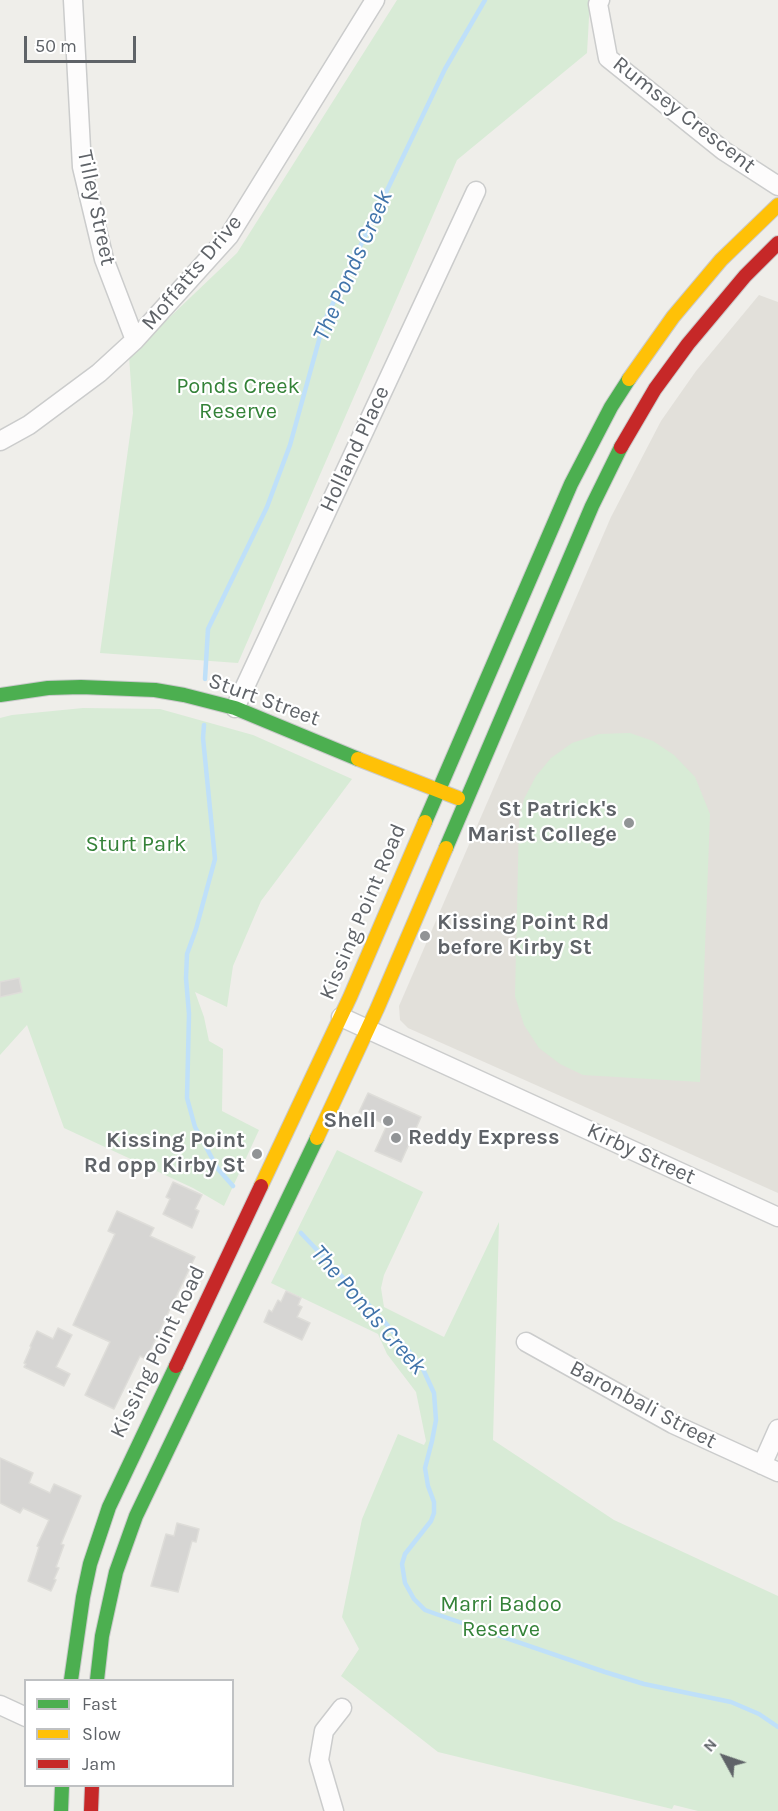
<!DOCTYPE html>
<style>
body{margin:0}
#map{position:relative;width:778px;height:1811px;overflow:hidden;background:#efeeea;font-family:Karla,sans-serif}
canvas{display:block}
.legend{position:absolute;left:24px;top:1679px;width:210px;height:108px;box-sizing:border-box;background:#fff;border:2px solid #bfc1c3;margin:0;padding:8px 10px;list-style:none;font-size:18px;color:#5f6368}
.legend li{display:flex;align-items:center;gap:12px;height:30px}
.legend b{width:30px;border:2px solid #bfc1c3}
.north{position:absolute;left:694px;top:1727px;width:60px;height:60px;-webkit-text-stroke:4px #fff;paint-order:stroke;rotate:310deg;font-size:16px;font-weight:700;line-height:24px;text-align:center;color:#5f6368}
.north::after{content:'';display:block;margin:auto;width:21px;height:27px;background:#5f6368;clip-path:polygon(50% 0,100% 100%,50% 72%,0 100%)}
.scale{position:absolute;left:24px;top:36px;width:112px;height:27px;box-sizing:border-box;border:3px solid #5f6368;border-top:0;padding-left:8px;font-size:18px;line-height:21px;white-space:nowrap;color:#5f6368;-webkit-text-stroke:4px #fff;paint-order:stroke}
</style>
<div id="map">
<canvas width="778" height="1811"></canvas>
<ul class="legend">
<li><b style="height:8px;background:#4caf50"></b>Fast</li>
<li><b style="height:8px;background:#ffc107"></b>Slow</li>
<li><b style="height:8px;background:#c62828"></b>Jam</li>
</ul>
<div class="north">N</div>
<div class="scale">50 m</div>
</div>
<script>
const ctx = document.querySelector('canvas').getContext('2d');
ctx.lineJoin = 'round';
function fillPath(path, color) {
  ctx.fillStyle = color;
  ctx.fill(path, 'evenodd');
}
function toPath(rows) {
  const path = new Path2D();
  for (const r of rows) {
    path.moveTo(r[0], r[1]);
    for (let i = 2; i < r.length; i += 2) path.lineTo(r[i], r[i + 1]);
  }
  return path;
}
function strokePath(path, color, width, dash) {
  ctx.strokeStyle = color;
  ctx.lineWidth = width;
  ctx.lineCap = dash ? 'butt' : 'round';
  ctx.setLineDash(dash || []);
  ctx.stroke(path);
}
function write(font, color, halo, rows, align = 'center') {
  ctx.font = font + ' Karla,sans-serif';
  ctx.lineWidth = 4.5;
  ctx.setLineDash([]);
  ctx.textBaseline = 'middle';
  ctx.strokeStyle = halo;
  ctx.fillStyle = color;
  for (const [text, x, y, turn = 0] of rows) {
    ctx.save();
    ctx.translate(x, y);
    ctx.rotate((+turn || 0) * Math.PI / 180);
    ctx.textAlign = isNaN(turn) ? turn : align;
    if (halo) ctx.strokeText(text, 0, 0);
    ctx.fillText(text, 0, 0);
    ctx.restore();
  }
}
fillPath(toPath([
 [759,295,778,302,778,1193,408,1028,400,1020,399,1006,611,517,661,421,696,371]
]), '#e2e0da');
fillPath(toPath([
 [397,0,590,0,587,53,457,160,238,663,100,653,133,413,129,356,237,253],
 [83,708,160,709,253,735,352,779,261,901,233,966,227,1007,195,992,204,1017,209,1041,223,1049,222,1111,259,1130,224,1206,193,1188,64,1128,27,1025,0,1055,0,718,12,715],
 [630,733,653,741,674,755,695,777,710,814,700,1082,583,1075,560,1064,539,1048,524,1025,515,996,519,822,524,799,536,776,551,758,572,743,599,734],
 [337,1150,423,1192,384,1275,381,1288,384,1307,444,1337,499,1222,493,1440,614,1520,778,1596,778,1811,698,1811,674,1805,672,1809,438,1752,341,1676,359,1649,342,1617,362,1519,398,1434,424,1445,426,1441,416,1392,387,1354,378,1334,271,1283]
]), '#d8ebd6');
strokePath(toPath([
 [205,679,208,629,267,507,290,445,324,322,445,69,485,0],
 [204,725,203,738,215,859,196,929,187,954,186,978,189,1014,187,1098,195,1127,218,1169,233,1186],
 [301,1233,383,1320,422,1367,434,1393,436,1420,432,1441,425,1468,428,1486,434,1502,434,1513,431,1521,405,1554,402,1564,405,1583,414,1599,425,1610,436,1614,605,1672,644,1684,731,1702,759,1714,778,1727]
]), '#bfe0f9', 4.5);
const building = toPath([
 [19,978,22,992,0,997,0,982,19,978],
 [368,1093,421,1117,401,1162,375,1151,387,1125,359,1112,368,1093],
 [173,1182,202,1195,195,1209,199,1211,192,1228,163,1214,170,1199,166,1197,173,1182],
 [117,1211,154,1228,150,1236,195,1257,146,1359,140,1356,114,1409,85,1395,110,1342,73,1325,115,1234,108,1231,117,1211],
 [286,1291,301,1298,298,1305,302,1307,297,1317,310,1323,302,1340,264,1322,269,1310,272,1312,278,1300,281,1302,286,1291],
 [58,1328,72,1335,56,1367,70,1374,64,1386,24,1367,26,1364,24,1363,31,1347,30,1346,37,1331,53,1339,58,1328],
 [0,1458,33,1473,29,1483,50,1493,54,1484,81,1496,61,1544,64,1545,56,1567,59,1568,54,1579,56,1580,51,1591,28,1581,39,1547,37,1546,49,1520,23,1508,20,1513,0,1503,0,1458],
 [177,1523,199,1529,196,1542,192,1541,178,1592,151,1586,166,1534,174,1536,177,1523]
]);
fillPath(building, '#d6d5d3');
strokePath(building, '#deddd9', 1.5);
const street = toPath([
 [73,0,82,167,104,259,135,340],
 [600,0,598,4,608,58,724,151,778,186],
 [0,441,29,425,99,373,135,340,229,236,375,0],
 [235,708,476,191],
 [341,1017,778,1217],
 [526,1342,673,1424,778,1472],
 [762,1465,778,1429],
 [0,1705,26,1717],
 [334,1811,319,1760,324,1731,342,1708]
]);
const fast = toPath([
 [0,695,48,688,81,687,155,690,184,695,235,708,358,759],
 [425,822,571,484,611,407,629,379],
 [446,848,592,506,621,447],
 [71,1680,83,1597,90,1564,109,1507,176,1366],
 [97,1680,102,1636,116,1572,136,1516,317,1138],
 [61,1811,62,1786]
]);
const slow = toPath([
 [629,379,673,317,721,260,778,205],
 [358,759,458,798],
 [317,1138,377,1009,446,848],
 [261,1186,350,997,425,822]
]);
const jam = toPath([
 [621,447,655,389,688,344,745,276,778,243],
 [176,1366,261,1186],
 [91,1811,92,1786]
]);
strokePath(street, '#cbcccc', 21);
strokePath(fast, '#cacacb', 16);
strokePath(slow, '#cacacb', 16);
strokePath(jam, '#cacacb', 16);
strokePath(street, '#fdfcfc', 18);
strokePath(fast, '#4caf50', 14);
strokePath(slow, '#ffc107', 14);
strokePath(jam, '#c62828', 14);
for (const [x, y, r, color] of [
 [629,823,6,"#919496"],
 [425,936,6,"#919496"],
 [388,1121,6,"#919496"],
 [396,1138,6,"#919496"],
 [257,1154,6,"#919496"]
]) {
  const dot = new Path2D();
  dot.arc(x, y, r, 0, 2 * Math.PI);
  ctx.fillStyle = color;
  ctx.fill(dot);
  strokePath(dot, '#fff', 2);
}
write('22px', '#5f6368', '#fff', [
 ["Rumsey Crescent",684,115,38],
 ["Tilley Street",96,208,78],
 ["Moffatts Drive",192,273,-50],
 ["Holland Place",355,449,-65],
 ["Sturt Street",264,700,20],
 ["Kissing Point Road",363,912,-67],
 ["Kirby Street",641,1154,25],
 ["Kissing Point Road",158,1352,-64],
 ["Baronbali Street",643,1405,28]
]);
write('22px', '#348238', '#fff', [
 ["Ponds Creek",238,387],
 ["Reserve",238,412],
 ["Sturt Park",136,845],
 ["Marri Badoo",501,1605],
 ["Reserve",501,1630]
]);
write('bold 22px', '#5f6368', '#fff', [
 ["St Patrick's",617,810],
 ["Marist College",617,835],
 ["Kissing Point Rd",437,923,"left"],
 ["before Kirby St",437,948,"left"],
 ["Shell",376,1121],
 ["Reddy Express",408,1138,"left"],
 ["Kissing Point",245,1141],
 ["Rd opp Kirby St",245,1166]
], 'right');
write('italic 24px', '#4174aa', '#fff', [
 ["The Ponds Creek",353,266,-66],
 ["The Ponds Creek",368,1310,49]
]);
</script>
